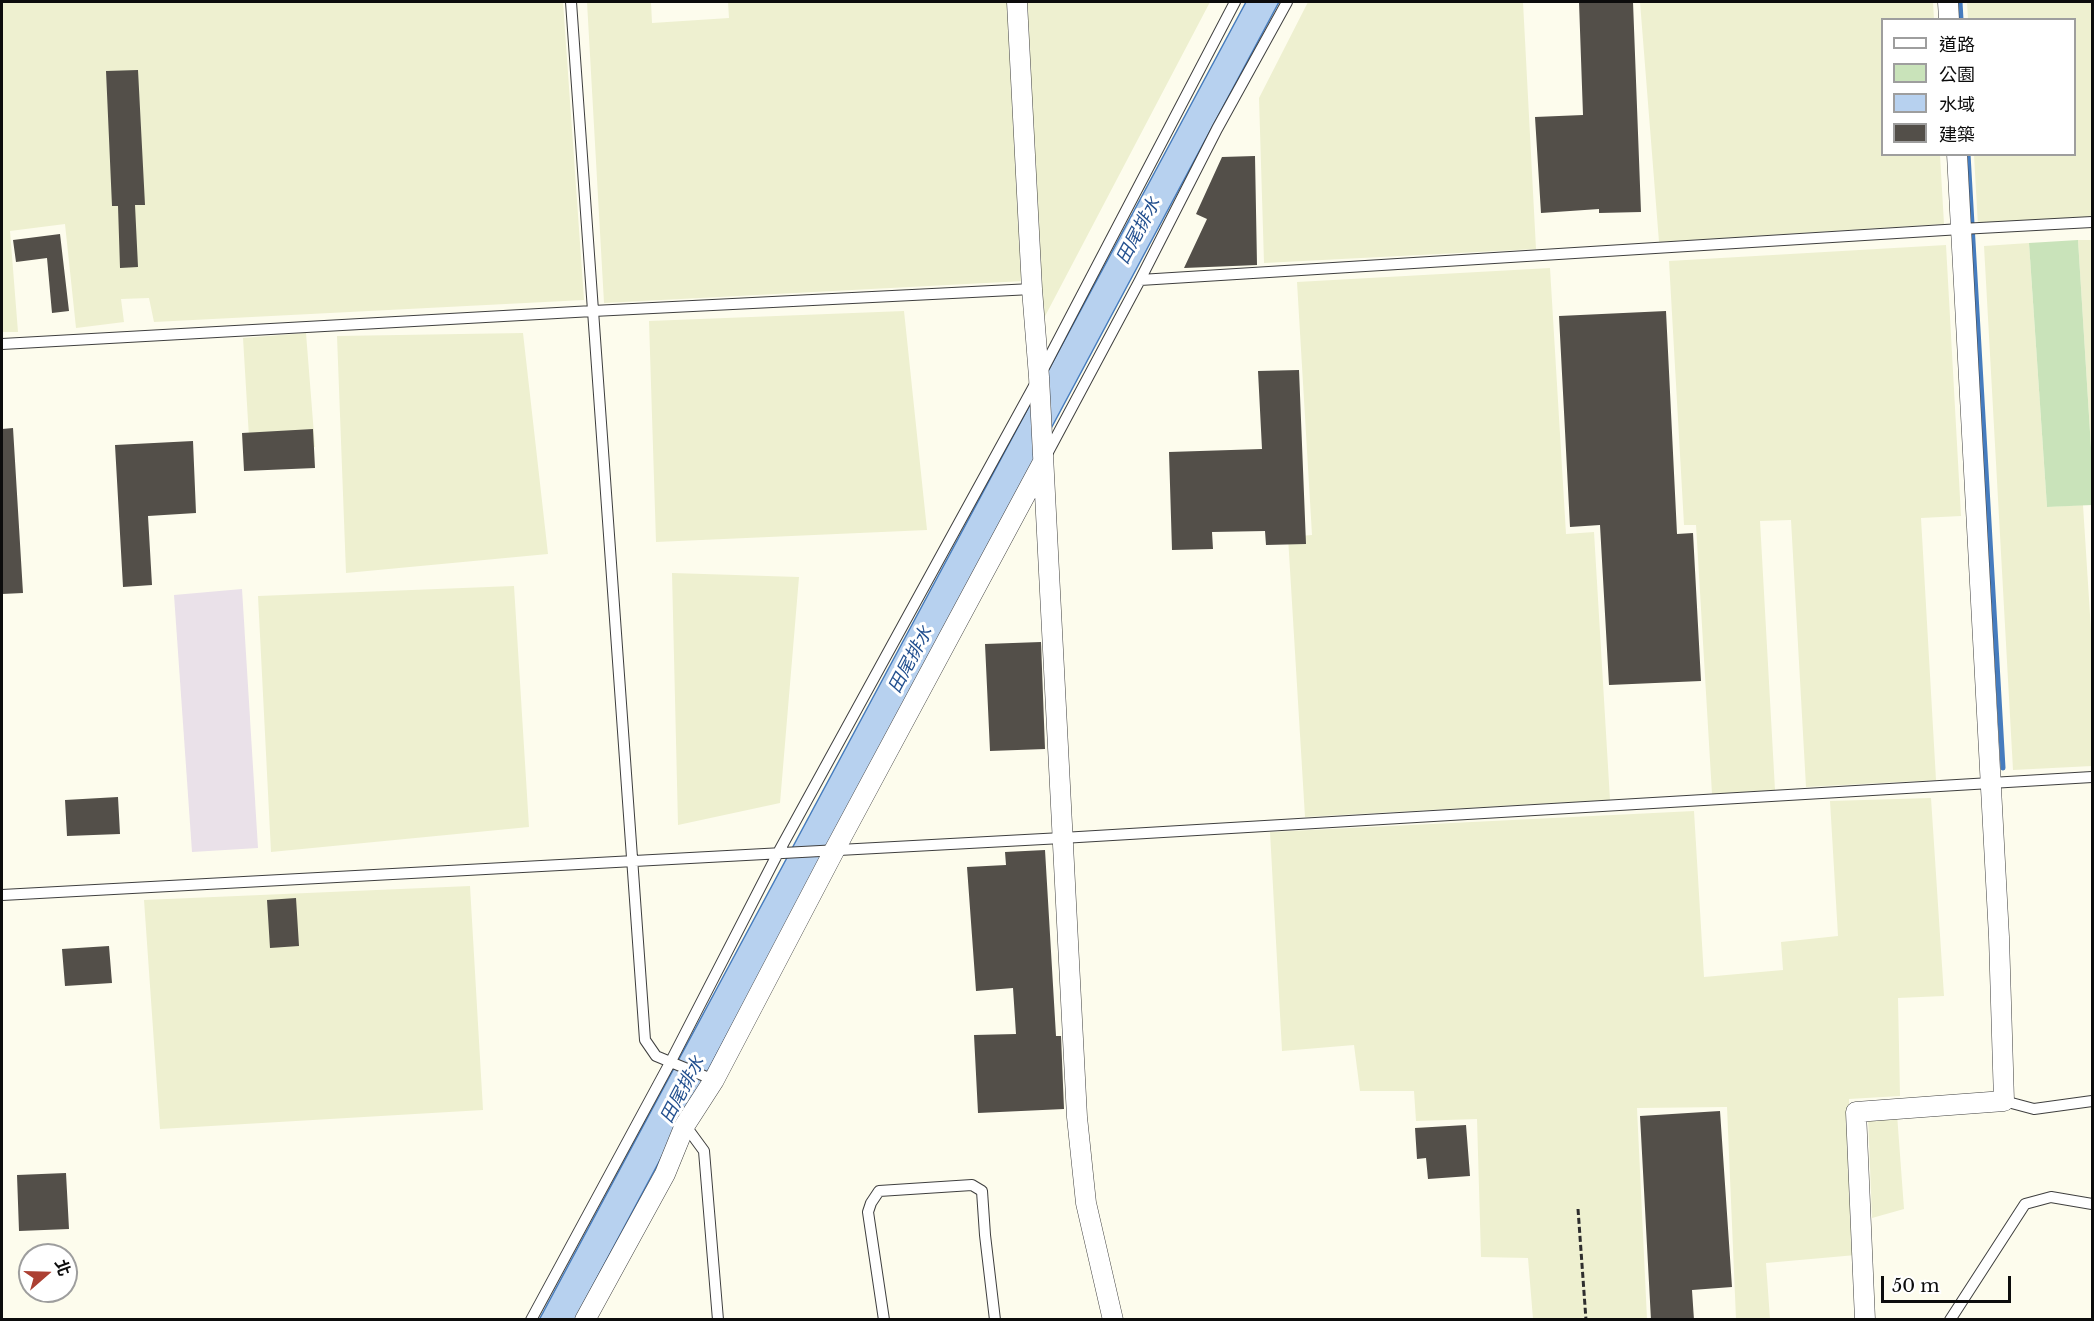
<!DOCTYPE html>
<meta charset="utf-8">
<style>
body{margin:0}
#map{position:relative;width:2094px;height:1321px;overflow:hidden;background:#fdfced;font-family:"Libre Baskerville","Noto Sans TC",serif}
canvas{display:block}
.frame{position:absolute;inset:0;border:3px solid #0c0c0c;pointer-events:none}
.legend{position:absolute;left:1881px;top:18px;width:195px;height:138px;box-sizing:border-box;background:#fff;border:2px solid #9e9e9e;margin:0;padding:8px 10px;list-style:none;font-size:18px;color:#0c0c0c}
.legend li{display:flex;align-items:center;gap:12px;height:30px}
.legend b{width:30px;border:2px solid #9e9e9e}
.north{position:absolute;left:18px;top:1243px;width:60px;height:60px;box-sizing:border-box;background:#fff;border:2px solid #9e9e9e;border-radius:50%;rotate:70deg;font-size:16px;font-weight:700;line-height:24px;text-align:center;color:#0c0c0c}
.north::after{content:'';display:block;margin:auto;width:21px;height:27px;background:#ac4033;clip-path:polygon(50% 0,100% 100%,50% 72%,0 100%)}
.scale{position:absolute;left:1881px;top:1276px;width:130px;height:27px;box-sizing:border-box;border:3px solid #0c0c0c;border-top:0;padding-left:8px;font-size:18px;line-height:21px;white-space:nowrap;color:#0c0c0c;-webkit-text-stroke:4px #fff;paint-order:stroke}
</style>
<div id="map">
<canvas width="2094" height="1321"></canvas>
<div class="frame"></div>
<ul class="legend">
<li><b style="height:8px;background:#fff"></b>道路</li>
<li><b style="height:16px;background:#c9e3ba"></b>公園</li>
<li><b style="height:16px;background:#b7d1ef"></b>水域</li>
<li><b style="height:16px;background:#534f49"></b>建築</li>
</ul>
<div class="north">北</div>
<div class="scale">50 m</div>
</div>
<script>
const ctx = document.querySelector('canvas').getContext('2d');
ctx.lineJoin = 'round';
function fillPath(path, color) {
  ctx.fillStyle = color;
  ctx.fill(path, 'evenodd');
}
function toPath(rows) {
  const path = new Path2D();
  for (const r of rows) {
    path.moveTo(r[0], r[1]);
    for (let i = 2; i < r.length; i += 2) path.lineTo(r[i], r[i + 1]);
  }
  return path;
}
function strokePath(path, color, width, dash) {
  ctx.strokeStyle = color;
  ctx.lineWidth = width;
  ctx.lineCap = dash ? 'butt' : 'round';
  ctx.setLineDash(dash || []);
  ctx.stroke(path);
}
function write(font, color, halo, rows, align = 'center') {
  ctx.font = font + ' "Libre Baskerville","Noto Sans TC",serif';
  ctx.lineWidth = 6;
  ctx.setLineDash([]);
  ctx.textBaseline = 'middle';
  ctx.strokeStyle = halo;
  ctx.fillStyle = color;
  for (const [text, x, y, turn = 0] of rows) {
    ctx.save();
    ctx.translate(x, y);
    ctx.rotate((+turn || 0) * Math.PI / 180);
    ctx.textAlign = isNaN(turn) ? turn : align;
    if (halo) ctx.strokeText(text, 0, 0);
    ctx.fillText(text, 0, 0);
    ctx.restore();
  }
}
fillPath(toPath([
 [242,589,258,848,192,852,174,595]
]), '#eae1e9');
fillPath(toPath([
 [2,2,563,2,584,300,154,322,149,298,121,299,124,322,76,328,65,224,10,231,18,332,2,332],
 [587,2,651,2,652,23,729,18,728,2,1008,2,1024,281,604,303],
 [1026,2,1210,2,1043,320],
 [1308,2,1523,2,1536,249,1264,263,1259,98],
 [1640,2,1933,2,1934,19,1882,20,1882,154,1940,155,1944,224,1659,242],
 [1967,2,2092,2,2092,219,1978,226,1974,155,2074,154,2074,20,1968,19],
 [2078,240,2092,240,2092,464],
 [2029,243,2047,507,2083,505,2092,646,2092,766,2013,770,1984,246],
 [1946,245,1961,516,1921,518,1936,780,1806,787,1791,520,1760,521,1775,790,1712,794,1696,525,1684,525,1669,261],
 [1550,268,1566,534,1594,532,1610,800,1305,817,1288,537,1312,535,1297,282],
 [904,311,927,530,656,542,649,321],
 [306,333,315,447,250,454,243,338],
 [523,333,548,554,346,573,337,336],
 [672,573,799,577,780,803,678,825],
 [514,586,529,827,271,852,258,596],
 [1931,798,1944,996,1898,998,1900,1096,1849,1099,1856,1255,1766,1263,1770,1319,1736,1319,1727,1107,1637,1108,1647,1319,1533,1319,1528,1258,1481,1257,1477,1119,1416,1121,1414,1091,1360,1091,1354,1045,1282,1051,1270,832,1694,811,1704,977,1783,970,1781,942,1838,936,1830,801],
 [470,886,483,1110,160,1129,144,900],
 [1897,1114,1904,1209,1872,1218,1868,1116]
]), '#eef0d0');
fillPath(toPath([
 [2078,240,2092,464,2092,505,2047,507,2029,243]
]), '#c9e3ba');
const water = toPath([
 [1246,2,1279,2,575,1319,539,1320,1246,2]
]);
fillPath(water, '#b7d1ef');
strokePath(water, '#467cbe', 1.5);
strokePath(toPath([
 [1960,2,1961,20],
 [1968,154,2003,768]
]), '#467cbe', 5);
fillPath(toPath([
 [1579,2,1633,2,1641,212,1599,213,1599,209,1541,213,1535,117,1583,115],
 [138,70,145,205,135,205,138,267,120,268,118,206,112,206,106,71],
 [1255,156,1257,265,1184,268,1207,219,1196,214,1222,157],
 [60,234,69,311,52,313,47,258,16,262,13,240],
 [1666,311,1677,534,1693,533,1701,681,1609,685,1600,525,1570,527,1559,316],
 [1299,370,1306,544,1266,545,1265,531,1212,532,1213,549,1172,550,1169,452,1262,449,1258,371],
 [13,428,23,593,2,594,2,429],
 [313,429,315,468,244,471,242,433],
 [193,441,196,513,148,516,152,585,123,587,115,445],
 [1041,642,1045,749,990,751,985,644],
 [118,797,120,834,67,836,65,800],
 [1045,850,1056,1036,1061,1036,1064,1109,978,1113,974,1035,1016,1034,1013,988,976,991,967,867,1006,865,1005,852],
 [296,898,299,946,270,948,267,900],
 [109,946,112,983,65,986,62,949],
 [1720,1111,1732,1287,1692,1290,1694,1320,1651,1320,1640,1116],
 [1466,1125,1470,1176,1428,1179,1426,1158,1417,1159,1415,1128],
 [66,1173,69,1229,19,1231,17,1175]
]), '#534f49');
const service = toPath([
 [571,2,645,1040,656,1056,714,1080],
 [1140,280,1961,229,2092,222],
 [2,344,593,311,1032,289],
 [1046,456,1140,280,1217,129,1287,2],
 [2,895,1062,838,2092,777],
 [2004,1101,2034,1109,2092,1101],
 [685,1125,704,1151,718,1320],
 [531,1320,671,1061,778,853,1039,377,1235,2],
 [884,1320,868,1212,871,1203,879,1191,972,1185,982,1191,985,1235,995,1320],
 [1950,1320,2025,1204,2051,1197,2092,1204]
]);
const minor = toPath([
 [1017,2,1032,289,1039,377,1077,1117,1086,1203,1113,1320],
 [1948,2,1949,20],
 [585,1320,665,1174,685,1125,714,1080,834,851,1043,462],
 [1865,1320,1856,1112,2004,1101,1999,937,1957,154]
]);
strokePath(service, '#3f3f3f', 12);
strokePath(minor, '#3f3f3f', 21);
strokePath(toPath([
 [1578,1209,1586,1320]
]), '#2e2e2e', 3, [6, 3]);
strokePath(service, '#fff', 10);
strokePath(minor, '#fff', 20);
write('italic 18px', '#23508f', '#fff', [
 ["田尾排水",1139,231,-62],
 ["田尾排水",911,660,-62],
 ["田尾排水",683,1090,-62]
]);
</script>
